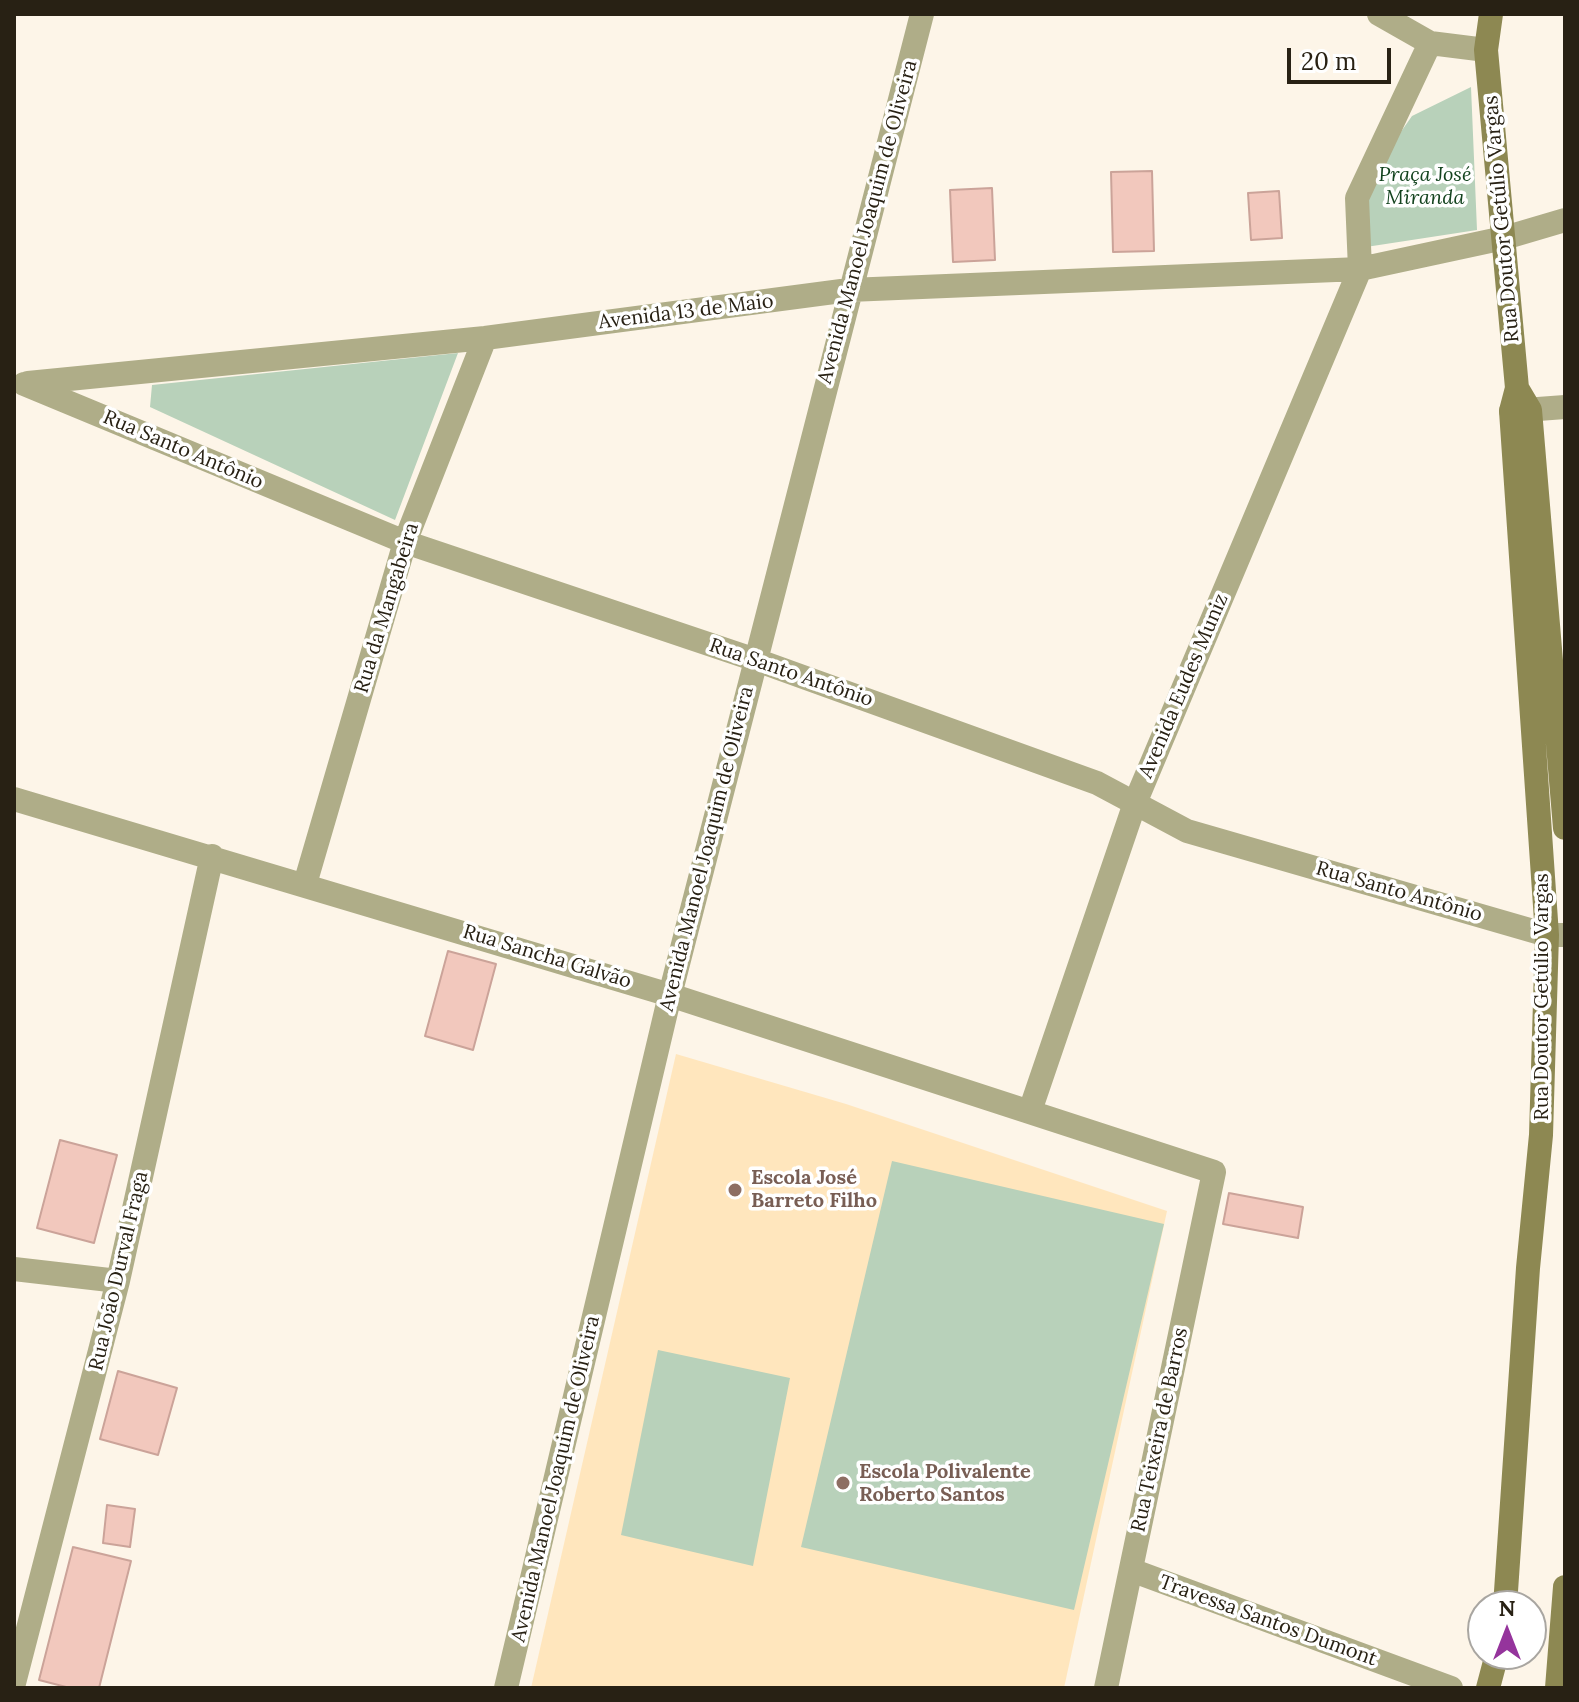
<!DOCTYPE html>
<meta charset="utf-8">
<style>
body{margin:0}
#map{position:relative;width:1579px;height:1702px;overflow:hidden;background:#fdf5e8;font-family:Lora,serif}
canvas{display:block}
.frame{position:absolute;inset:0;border:16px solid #282114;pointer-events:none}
.north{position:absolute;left:1467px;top:1590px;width:80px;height:80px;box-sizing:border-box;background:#fff;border:2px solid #a9a6a1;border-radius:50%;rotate:0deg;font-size:22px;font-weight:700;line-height:32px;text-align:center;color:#282114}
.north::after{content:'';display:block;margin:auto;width:28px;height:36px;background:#95349c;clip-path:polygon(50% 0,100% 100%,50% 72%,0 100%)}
.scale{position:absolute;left:1287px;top:48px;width:104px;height:36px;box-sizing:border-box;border:4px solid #282114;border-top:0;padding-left:10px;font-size:24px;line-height:28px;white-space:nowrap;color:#282114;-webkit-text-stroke:6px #fff;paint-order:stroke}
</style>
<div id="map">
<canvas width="1579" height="1702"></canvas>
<div class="frame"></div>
<div class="north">N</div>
<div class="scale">20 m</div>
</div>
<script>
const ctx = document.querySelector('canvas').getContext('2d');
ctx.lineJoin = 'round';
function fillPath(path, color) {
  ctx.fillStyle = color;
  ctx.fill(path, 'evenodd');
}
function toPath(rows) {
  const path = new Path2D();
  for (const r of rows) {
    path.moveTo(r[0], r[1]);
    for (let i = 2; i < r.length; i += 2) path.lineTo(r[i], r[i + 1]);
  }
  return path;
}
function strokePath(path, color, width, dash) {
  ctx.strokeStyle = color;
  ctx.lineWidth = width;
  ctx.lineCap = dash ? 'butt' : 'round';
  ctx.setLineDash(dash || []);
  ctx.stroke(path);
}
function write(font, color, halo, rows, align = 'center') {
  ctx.font = font + ' Lora,serif';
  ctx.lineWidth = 7;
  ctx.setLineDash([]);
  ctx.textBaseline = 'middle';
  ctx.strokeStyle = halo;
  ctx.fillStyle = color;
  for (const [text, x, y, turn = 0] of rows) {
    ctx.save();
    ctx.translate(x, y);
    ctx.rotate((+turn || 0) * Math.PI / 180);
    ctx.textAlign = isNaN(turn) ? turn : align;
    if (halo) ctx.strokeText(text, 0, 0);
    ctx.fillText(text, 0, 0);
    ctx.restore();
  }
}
fillPath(toPath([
 [676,1054,846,1104,1167,1211,1064,1688,531,1688]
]), '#ffe6bd');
fillPath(toPath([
 [1471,87,1477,230,1366,247,1366,207,1379,163,1412,116],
 [458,353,395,520,150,407,152,385],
 [892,1161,1164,1224,1074,1610,801,1547],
 [658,1350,790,1378,753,1566,621,1535]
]), '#b8d1ba');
const building = toPath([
 [1152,171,1154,251,1113,252,1111,172,1152,171],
 [992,188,995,260,953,262,950,190,992,188],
 [1279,191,1282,238,1251,240,1248,193,1279,191],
 [448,951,496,964,473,1050,425,1036,448,951],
 [60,1140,117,1155,94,1243,37,1228,60,1140],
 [1229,1193,1303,1207,1298,1238,1223,1224,1229,1193],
 [118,1371,177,1388,158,1455,100,1439,118,1371],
 [107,1505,135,1509,130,1547,103,1543,107,1505],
 [73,1547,131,1561,99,1688,70,1688,39,1680,73,1547]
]);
fillPath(building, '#f2c8bd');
strokePath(building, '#cba399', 2);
strokePath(toPath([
 [1379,14,1430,43,1486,50],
 [28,383,485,338,849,290,1360,269,1504,238,1565,220],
 [24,384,405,542,756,660,1097,783,1187,831,1547,935,1565,935],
 [1511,411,1565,407],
 [14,799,670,995,1214,1172,1106,1688],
 [305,884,405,542,485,338],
 [1030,1111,1135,803,1360,269,1357,198,1430,43],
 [14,1269,118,1281],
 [1131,1570,1451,1688],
 [14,1683,118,1281,212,856],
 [506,1688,670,995,922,14]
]), '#afad88', 24);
strokePath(toPath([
 [1491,14,1486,50,1517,388,1511,411,1547,935,1541,1135,1528,1268,1505,1606],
 [1517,388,1530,410,1565,828],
 [1488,1688,1497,1654],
 [1557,1688,1565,1587]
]), '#8d8852', 24);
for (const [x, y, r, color] of [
 [735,1190,8,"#8d6e63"],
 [843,1483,8,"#8d6e63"]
]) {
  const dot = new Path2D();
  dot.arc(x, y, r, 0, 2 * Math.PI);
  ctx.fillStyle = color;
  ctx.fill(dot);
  strokePath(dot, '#fff', 3);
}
write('italic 20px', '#13431e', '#fff', [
 ["Praça José",1425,175],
 ["Miranda",1425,198]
]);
write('20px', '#282114', '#fff', [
 ["Rua Doutor Getúlio Vargas",1502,219,-95],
 ["Avenida Manoel Joaquim de Oliveira",868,222,-75],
 ["Avenida 13 de Maio",686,312,-7],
 ["Rua Santo Antônio",183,450,23],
 ["Rua da Mangabeira",387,608,-73],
 ["Rua Santo Antônio",791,673,19],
 ["Avenida Eudes Muniz",1184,686,-67],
 ["Avenida Manoel Joaquim de Oliveira",707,849,-76],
 ["Rua Santo Antônio",1399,892,16],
 ["Rua Sancha Galvão",547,957,17],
 ["Rua Doutor Getúlio Vargas",1542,997,-90],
 ["Rua João Durval Fraga",119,1271,-77],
 ["Rua Teixeira de Barros",1160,1430,-78],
 ["Avenida Manoel Joaquim de Oliveira",556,1479,-77],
 ["Travessa Santos Dumont",1268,1621,20]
]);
write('bold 20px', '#785e54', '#fff', [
 ["Escola José",751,1178],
 ["Barreto Filho",751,1201],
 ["Escola Polivalente",859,1472],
 ["Roberto Santos",859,1495]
], 'left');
</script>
